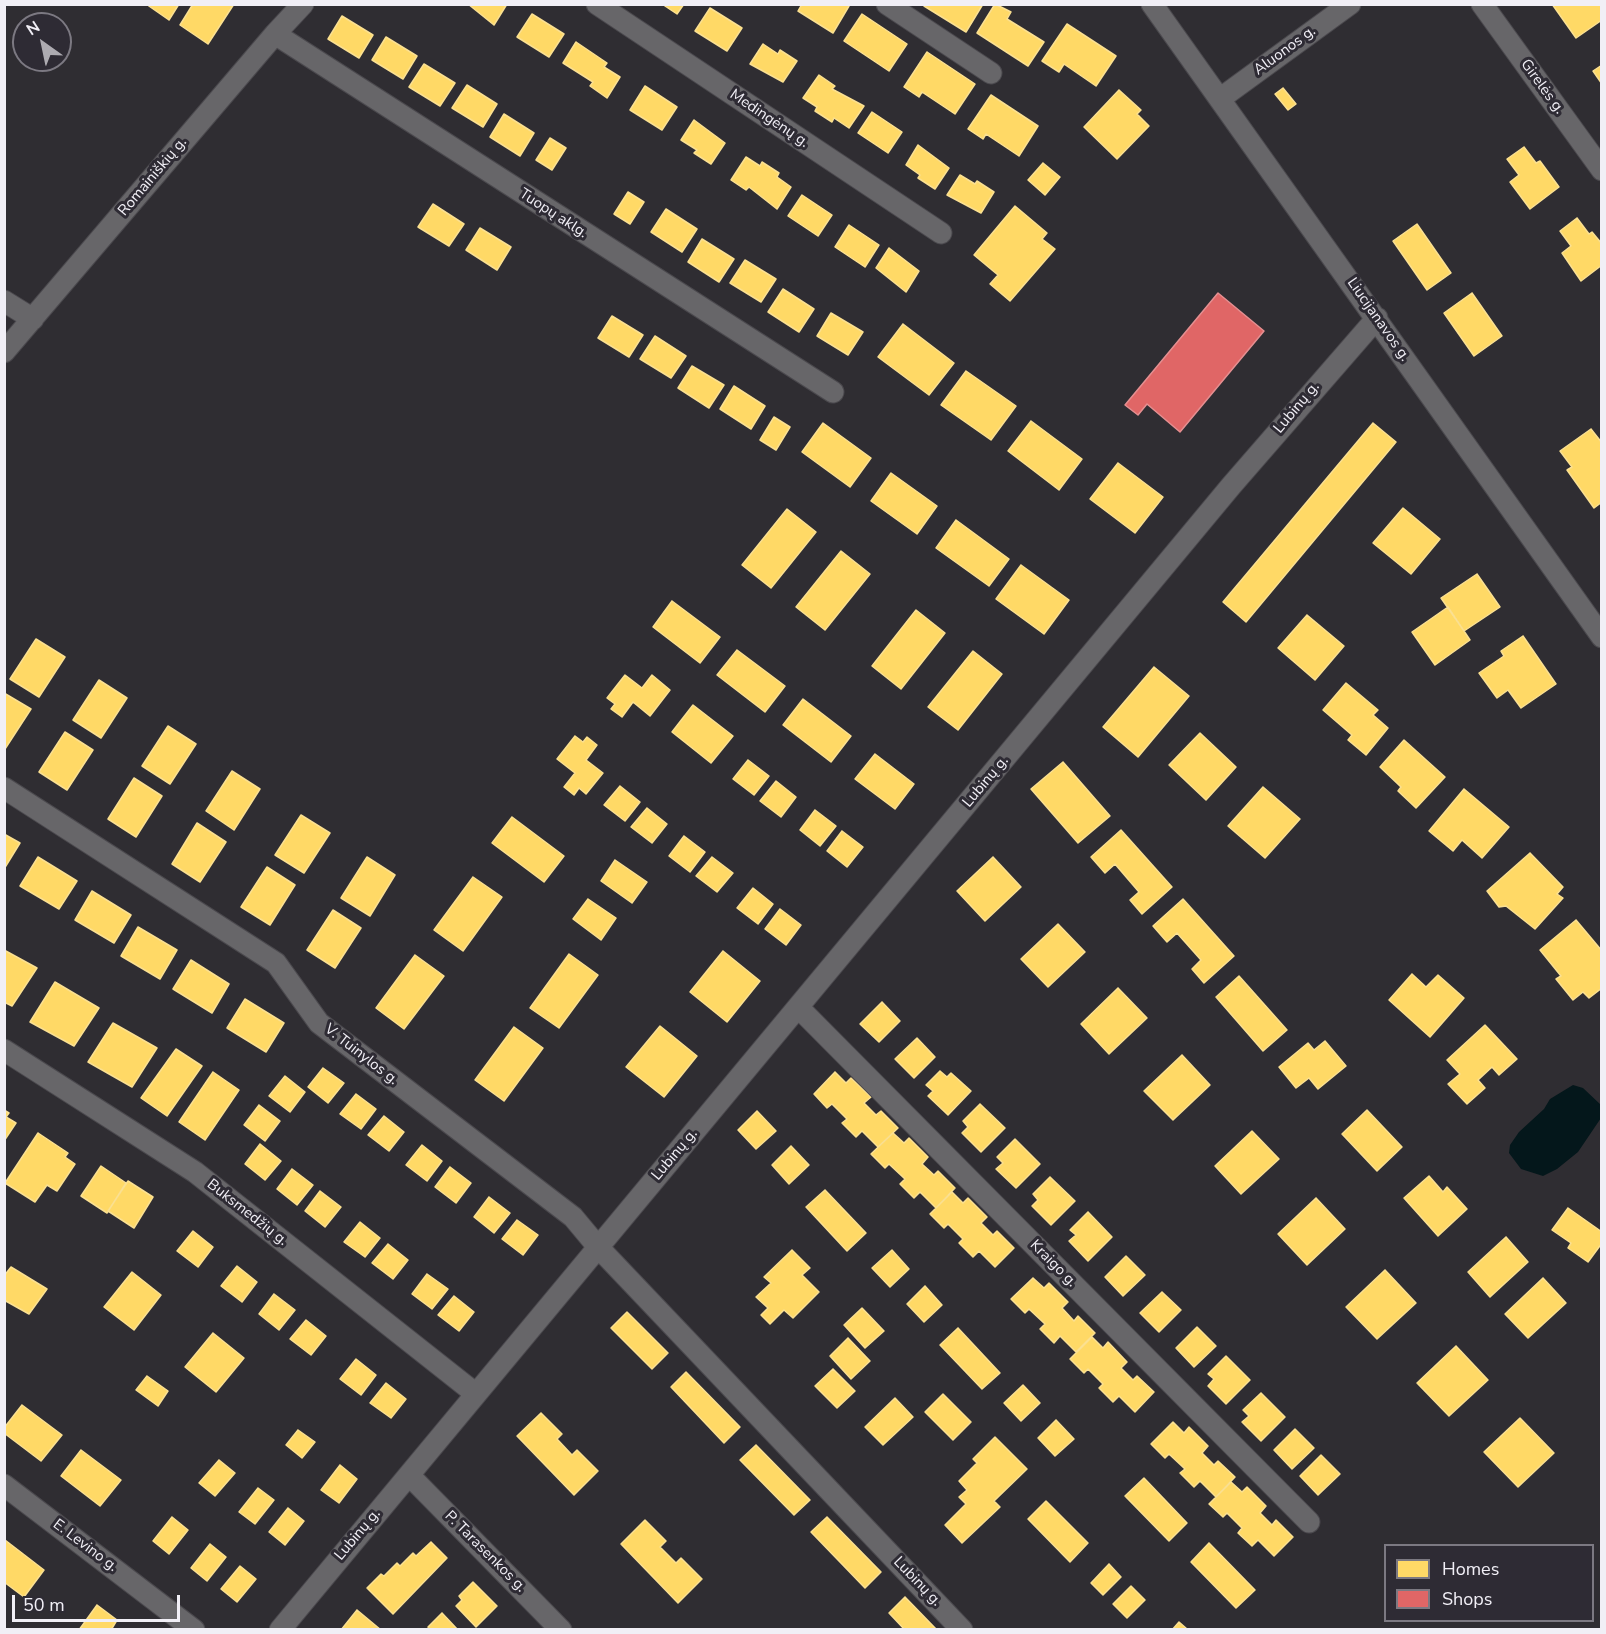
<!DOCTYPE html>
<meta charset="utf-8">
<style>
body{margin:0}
#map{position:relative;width:1606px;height:1634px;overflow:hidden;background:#2f2d32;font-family:"Nunito Sans",sans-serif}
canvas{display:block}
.frame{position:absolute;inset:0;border:6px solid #f1eff6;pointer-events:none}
.legend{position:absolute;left:1384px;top:1544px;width:210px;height:78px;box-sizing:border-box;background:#2e2b34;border:2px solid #7c7982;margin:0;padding:8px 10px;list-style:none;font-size:18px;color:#f1eff6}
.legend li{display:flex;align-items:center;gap:12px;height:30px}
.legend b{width:30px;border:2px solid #7c7982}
.north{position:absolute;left:12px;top:12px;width:60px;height:60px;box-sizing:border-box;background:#2e2b34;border:2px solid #7c7982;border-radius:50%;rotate:327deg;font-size:16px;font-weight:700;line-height:24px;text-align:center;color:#f1eff6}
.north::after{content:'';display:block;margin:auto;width:21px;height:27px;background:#adabb1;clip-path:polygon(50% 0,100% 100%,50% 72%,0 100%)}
.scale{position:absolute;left:12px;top:1595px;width:168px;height:27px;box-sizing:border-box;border:3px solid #f1eff6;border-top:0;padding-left:8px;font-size:18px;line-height:21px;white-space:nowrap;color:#f1eff6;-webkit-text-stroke:4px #2e2b34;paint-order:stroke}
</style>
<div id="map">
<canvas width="1606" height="1634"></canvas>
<div class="frame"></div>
<ul class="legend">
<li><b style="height:16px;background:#ffd966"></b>Homes</li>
<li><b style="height:16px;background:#e06666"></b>Shops</li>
</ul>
<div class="north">N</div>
<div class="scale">50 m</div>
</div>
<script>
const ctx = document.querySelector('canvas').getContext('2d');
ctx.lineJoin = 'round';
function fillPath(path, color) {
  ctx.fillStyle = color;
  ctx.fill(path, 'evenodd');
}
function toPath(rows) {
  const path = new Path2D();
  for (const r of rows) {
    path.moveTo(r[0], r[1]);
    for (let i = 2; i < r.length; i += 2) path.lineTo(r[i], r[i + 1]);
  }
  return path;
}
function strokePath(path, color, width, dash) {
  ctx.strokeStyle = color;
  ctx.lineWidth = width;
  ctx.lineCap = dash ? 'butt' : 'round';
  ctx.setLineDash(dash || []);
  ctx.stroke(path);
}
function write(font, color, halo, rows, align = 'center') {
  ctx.font = font + ' "Nunito Sans",sans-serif';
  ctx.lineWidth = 6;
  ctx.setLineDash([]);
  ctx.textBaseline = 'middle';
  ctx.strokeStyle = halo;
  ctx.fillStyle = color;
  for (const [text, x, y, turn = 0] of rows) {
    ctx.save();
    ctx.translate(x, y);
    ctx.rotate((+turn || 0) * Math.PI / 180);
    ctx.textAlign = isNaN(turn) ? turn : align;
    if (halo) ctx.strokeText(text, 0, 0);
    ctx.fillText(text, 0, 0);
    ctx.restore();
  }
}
fillPath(toPath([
 [1573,1085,1583,1088,1601,1105,1601,1118,1578,1152,1557,1169,1543,1176,1521,1169,1509,1153,1510,1145,1519,1132,1544,1109,1550,1099]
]), '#04171b');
const homes = toPath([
 [146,4,179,4,169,20,146,4],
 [193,4,234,4,208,44,180,25,193,4],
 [468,4,507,4,494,25,468,4],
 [662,4,684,4,677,14,662,4],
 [802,4,847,4,849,6,833,33,798,11,802,4],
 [925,4,983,4,966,32,924,6,925,4],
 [995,4,1011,12,1007,19,1044,42,1028,66,977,33,995,4],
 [1552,4,1601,4,1602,20,1576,38,1552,4],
 [710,8,742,28,727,51,695,31,710,8],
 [532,14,564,34,549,57,517,37,532,14],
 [862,14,907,44,889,71,844,41,862,14],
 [342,16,373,35,359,58,328,39,342,16],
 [1067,24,1116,56,1096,86,1064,64,1059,72,1042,61,1067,24],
 [386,37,417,56,403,79,372,60,386,37],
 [576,42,607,63,604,67,620,77,607,98,590,86,593,82,563,63,576,42],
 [763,44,778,54,780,50,797,61,783,82,750,64,763,44],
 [927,52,975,84,955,114,922,92,919,97,904,87,927,52],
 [424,64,455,83,440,106,409,87,424,64],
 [1602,65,1602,84,1593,71,1602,65],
 [819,75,835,86,832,89,864,106,849,128,834,118,832,122,815,111,817,107,803,98,819,75],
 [467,85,497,104,483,127,452,108,467,85],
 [645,86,677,107,662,130,630,110,645,86],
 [1283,88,1296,104,1288,110,1275,94,1283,88],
 [1119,90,1141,110,1137,114,1149,126,1117,159,1084,127,1119,90],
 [991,95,1038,126,1019,156,986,134,983,139,968,129,991,95],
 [872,112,902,132,888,153,858,133,872,112],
 [504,114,534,133,520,156,490,137,504,114],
 [694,120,725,143,711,164,694,153,697,150,681,140,694,120],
 [550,138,566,148,552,170,536,160,550,138],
 [918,145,949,168,935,189,918,178,920,175,906,165,918,145],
 [1524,147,1536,163,1540,161,1559,187,1530,209,1510,182,1519,175,1507,159,1524,147],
 [746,157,760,166,762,162,779,173,777,177,791,187,777,209,749,187,746,190,731,180,746,157],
 [1043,163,1060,177,1045,195,1028,180,1043,163],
 [960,175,975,184,977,181,994,192,981,213,947,195,960,175],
 [628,192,644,202,630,224,614,214,628,192],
 [802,195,832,215,818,236,788,216,802,195],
 [433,204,464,224,449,246,418,227,433,204],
 [1015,206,1047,233,1042,239,1055,249,1010,301,990,284,998,275,974,255,1015,206],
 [666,209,697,229,682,252,651,232,666,209],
 [1577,218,1589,234,1592,232,1602,244,1602,265,1581,281,1562,253,1571,246,1560,231,1577,218],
 [1417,224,1451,273,1427,290,1393,241,1417,224],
 [849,225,879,245,865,267,835,247,849,225],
 [480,228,511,247,497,270,466,250,480,228],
 [702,239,734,259,719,282,688,262,702,239],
 [889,248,919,271,906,292,876,268,889,248],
 [745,260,776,279,761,302,730,283,745,260],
 [783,289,814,309,799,332,768,312,783,289],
 [1472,293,1502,336,1474,356,1444,313,1472,293],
 [831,313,863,332,848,355,817,336,831,313],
 [612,316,643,335,629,357,598,338,612,316],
 [903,324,954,363,929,395,878,357,903,324],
 [655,336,686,356,671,378,640,359,655,336],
 [692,366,724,385,709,408,678,388,692,366],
 [966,371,1016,406,991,440,941,405,966,371],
 [734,386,765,406,751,429,720,409,734,386],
 [774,417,790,427,776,450,760,440,774,417],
 [1031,421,1082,459,1059,490,1008,451,1031,421],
 [823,423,871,458,850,487,802,452,823,423],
 [1373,423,1396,442,1246,622,1223,602,1373,423],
 [1591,429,1602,443,1602,502,1594,508,1567,470,1572,467,1560,451,1591,429],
 [1118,463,1163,497,1135,533,1090,499,1118,463],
 [891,473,937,506,917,534,871,501,891,473],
 [1403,508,1440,539,1411,574,1373,543,1403,508],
 [787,509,816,532,771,588,742,565,787,509],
 [956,520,1009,559,989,586,936,548,956,520],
 [841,551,870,574,825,630,796,607,841,551],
 [1021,565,1069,600,1044,634,996,599,1021,565],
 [1477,574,1500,607,1464,631,1441,598,1477,574],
 [672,601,720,637,700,663,653,627,672,601],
 [1448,607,1470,640,1435,665,1412,632,1448,607],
 [916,610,945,633,901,689,872,666,916,610],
 [1307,615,1344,646,1315,680,1278,648,1307,615],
 [1523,636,1556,684,1521,708,1508,690,1497,698,1479,673,1504,656,1501,651,1523,636],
 [36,639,65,657,39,697,10,679,36,639],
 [737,650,785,686,765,712,717,675,737,650],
 [973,651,1002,674,958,730,928,707,973,651],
 [1154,667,1189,696,1138,757,1103,727,1154,667],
 [625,675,642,688,652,675,670,690,650,716,633,702,622,717,611,709,615,704,607,698,625,675],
 [99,680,127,698,101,738,73,720,99,680],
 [1346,683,1378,710,1373,715,1388,728,1366,755,1348,740,1352,735,1323,710,1346,683],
 [4,693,31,709,5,749,4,749,4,693],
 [803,699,851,736,831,762,783,725,803,699],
 [693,705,733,736,711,763,672,732,693,705],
 [168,726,196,744,170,784,142,766,168,726],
 [65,732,93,750,67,790,39,772,65,732],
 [1200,733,1236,767,1206,800,1169,765,1200,733],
 [575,736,583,742,587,737,597,745,586,760,603,773,586,794,579,788,574,795,564,787,575,773,557,759,575,736],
 [1404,740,1445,777,1416,808,1398,791,1401,787,1380,767,1404,740],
 [875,754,914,784,895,809,855,779,875,754],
 [748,760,769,776,754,795,733,779,748,760],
 [1063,762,1110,816,1078,843,1031,789,1063,762],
 [232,771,260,789,234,830,206,811,232,771],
 [134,778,162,796,136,837,108,819,134,778],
 [776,781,796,797,781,817,760,801,776,781],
 [620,786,640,802,625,821,604,805,620,786],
 [1263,787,1300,819,1265,858,1228,826,1263,787],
 [1464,789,1509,827,1482,858,1462,840,1453,851,1429,831,1464,789],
 [647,808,667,824,652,843,631,827,647,808],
 [815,810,836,826,820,846,800,830,815,810],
 [301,815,330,833,304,873,275,855,301,815],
 [512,817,564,856,544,882,492,843,512,817],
 [197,823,226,842,200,882,172,864,197,823],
 [1121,830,1172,887,1142,914,1130,900,1139,892,1115,864,1105,873,1091,857,1121,830],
 [842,831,863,847,847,867,827,851,842,831],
 [4,834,20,843,4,869,4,834],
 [684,836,705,852,690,872,669,856,684,836],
 [1530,853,1563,887,1557,894,1563,898,1535,929,1506,906,1499,907,1487,891,1530,853],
 [38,857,77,881,59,909,20,886,38,857],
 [367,857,395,875,370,916,341,898,367,857],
 [712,857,733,873,717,892,696,876,712,857],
 [993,857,1021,887,985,921,957,891,993,857],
 [615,860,647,882,632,903,601,881,615,860],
 [267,867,295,885,270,925,241,907,267,867],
 [473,877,502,897,463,951,434,930,473,877],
 [753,888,773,904,758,924,737,908,753,888],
 [92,891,131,915,114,943,75,920,92,891],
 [588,899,616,918,601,940,573,919,588,899],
 [1183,899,1234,956,1204,983,1192,969,1201,960,1177,933,1167,942,1153,926,1183,899],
 [780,909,801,925,786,945,765,929,780,909],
 [333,910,361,928,335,968,307,950,333,910],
 [1576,920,1602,951,1602,988,1589,998,1583,992,1573,1000,1556,979,1561,976,1540,950,1576,920],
 [1058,924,1085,952,1048,987,1021,959,1058,924],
 [138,927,177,950,160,979,121,956,138,927],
 [4,950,37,968,12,1006,4,1002,4,950],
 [723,951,760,981,727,1022,690,992,723,951],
 [569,954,598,975,559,1028,530,1008,569,954],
 [415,955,444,976,404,1029,376,1008,415,955],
 [191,960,229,984,212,1013,173,989,191,960],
 [1412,974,1426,987,1438,975,1464,998,1430,1037,1389,1000,1412,974],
 [1239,976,1287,1030,1263,1051,1216,997,1239,976],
 [55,982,99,1008,74,1046,30,1022,55,982],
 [1118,988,1147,1018,1109,1054,1081,1024,1118,988],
 [245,999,284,1023,266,1052,227,1028,245,999],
 [882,1002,900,1021,879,1042,860,1024,882,1002],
 [113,1023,157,1048,132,1087,88,1062,113,1023],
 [1485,1025,1517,1059,1499,1075,1492,1067,1478,1080,1485,1088,1467,1104,1448,1084,1460,1074,1447,1060,1485,1025],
 [660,1026,697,1056,664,1097,626,1067,660,1026],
 [514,1027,543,1048,504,1101,475,1080,514,1027],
 [917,1038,935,1057,914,1078,895,1059,917,1038],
 [1325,1041,1346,1066,1318,1089,1309,1078,1296,1088,1279,1067,1308,1043,1314,1050,1325,1041],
 [176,1049,202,1066,167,1116,141,1098,176,1049],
 [1182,1055,1210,1085,1173,1120,1144,1091,1182,1055],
 [323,1068,344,1083,328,1103,308,1087,323,1068],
 [940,1071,947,1077,951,1073,971,1091,948,1115,928,1096,933,1091,926,1085,940,1071],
 [213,1072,239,1090,205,1140,179,1122,213,1072],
 [835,1072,846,1083,851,1078,871,1097,864,1103,876,1115,881,1111,898,1128,878,1147,862,1131,856,1137,842,1123,847,1119,832,1104,827,1108,814,1094,835,1072],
 [285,1076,305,1092,290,1112,269,1096,285,1076],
 [356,1094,376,1109,361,1129,340,1114,356,1094],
 [980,1104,1005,1128,981,1152,962,1133,968,1127,963,1121,980,1104],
 [259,1105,280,1121,265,1141,244,1125,259,1105],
 [4,1110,9,1113,6,1117,16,1123,4,1141,4,1110],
 [1367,1110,1402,1147,1377,1171,1342,1134,1367,1110],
 [757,1111,776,1131,756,1149,738,1130,757,1111],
 [384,1116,404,1132,389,1151,368,1135,384,1116],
 [1252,1131,1279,1159,1241,1194,1215,1166,1252,1131],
 [38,1133,68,1153,65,1157,75,1164,57,1191,47,1185,35,1202,5,1183,38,1133],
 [893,1133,904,1143,909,1138,928,1157,922,1164,934,1175,938,1171,955,1188,936,1208,920,1192,914,1198,900,1184,905,1179,889,1164,885,1168,871,1154,893,1133],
 [1015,1139,1040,1164,1016,1188,996,1169,1003,1163,997,1157,1015,1139],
 [260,1144,281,1161,265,1180,245,1164,260,1144],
 [422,1145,442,1161,427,1181,406,1165,422,1145],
 [791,1146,809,1165,789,1184,772,1165,791,1146],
 [101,1166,126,1183,107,1213,81,1196,101,1166],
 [450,1167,471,1183,456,1203,435,1187,450,1167],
 [292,1169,313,1185,297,1205,277,1189,292,1169],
 [1429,1176,1443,1192,1447,1187,1467,1209,1438,1236,1404,1198,1429,1176],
 [1050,1177,1075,1201,1051,1225,1032,1206,1038,1200,1033,1194,1050,1177],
 [128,1181,153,1197,134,1228,108,1211,128,1181],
 [825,1190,866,1233,847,1251,806,1207,825,1190],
 [320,1191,341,1207,325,1227,305,1211,320,1191],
 [952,1192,963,1203,968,1198,987,1217,981,1223,993,1235,997,1231,1014,1248,995,1267,979,1251,973,1257,959,1243,963,1239,948,1224,944,1228,930,1214,952,1192],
 [489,1197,510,1213,494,1233,474,1217,489,1197],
 [1316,1198,1345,1229,1307,1265,1278,1234,1316,1198],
 [1568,1208,1602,1232,1602,1243,1588,1262,1568,1248,1571,1243,1552,1230,1568,1208],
 [1088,1212,1112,1237,1088,1261,1069,1241,1076,1235,1070,1230,1088,1212],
 [517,1220,538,1235,523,1255,502,1239,517,1220],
 [360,1222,380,1238,365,1257,344,1242,360,1222],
 [193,1231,213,1247,198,1267,177,1251,193,1231],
 [1506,1237,1528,1262,1490,1297,1468,1272,1506,1237],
 [388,1244,408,1260,393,1279,372,1263,388,1244],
 [792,1250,810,1268,802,1275,819,1292,793,1318,784,1310,770,1324,761,1315,768,1308,756,1297,771,1283,764,1277,792,1250],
 [892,1250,909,1269,890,1287,872,1268,892,1250],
 [1126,1256,1145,1275,1123,1296,1105,1277,1126,1256],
 [237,1266,257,1282,242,1302,221,1286,237,1266],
 [11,1267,47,1289,29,1314,4,1300,4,1276,11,1267],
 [1385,1270,1416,1303,1377,1339,1346,1307,1385,1270],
 [132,1272,161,1295,134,1330,104,1307,132,1272],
 [427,1274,448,1289,432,1309,412,1294,427,1274],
 [1033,1278,1044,1288,1049,1283,1068,1302,1062,1308,1074,1321,1078,1316,1095,1333,1076,1352,1060,1336,1054,1343,1040,1329,1045,1324,1029,1309,1025,1313,1011,1299,1033,1278],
 [1543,1278,1566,1303,1528,1338,1505,1314,1543,1278],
 [925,1286,942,1305,924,1322,907,1304,925,1286],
 [1162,1292,1181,1310,1159,1332,1140,1313,1162,1292],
 [274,1294,295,1310,279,1330,259,1314,274,1294],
 [454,1296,474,1312,459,1331,438,1315,454,1296],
 [862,1308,884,1331,865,1348,844,1325,862,1308],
 [627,1312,668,1353,652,1369,611,1328,627,1312],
 [306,1320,326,1336,311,1355,290,1339,306,1320],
 [1197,1327,1216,1346,1194,1367,1176,1348,1197,1327],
 [958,1328,1000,1373,982,1389,940,1345,958,1328],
 [213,1333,244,1358,216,1392,185,1367,213,1333],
 [1092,1337,1103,1348,1108,1342,1127,1362,1121,1368,1133,1380,1137,1376,1154,1392,1135,1412,1119,1396,1113,1402,1099,1388,1103,1384,1088,1369,1084,1373,1070,1359,1092,1337],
 [848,1338,870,1361,851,1379,830,1356,848,1338],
 [1456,1346,1488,1380,1449,1416,1417,1383,1456,1346],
 [1226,1356,1250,1380,1226,1404,1208,1386,1214,1379,1208,1374,1226,1356],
 [356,1359,376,1375,361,1395,340,1379,356,1359],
 [833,1369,855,1391,837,1408,815,1386,833,1369],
 [686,1372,740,1427,724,1443,671,1387,686,1372],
 [147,1376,168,1391,158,1406,136,1390,147,1376],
 [386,1383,406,1399,391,1418,370,1403,386,1383],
 [1023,1385,1040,1403,1021,1421,1004,1403,1023,1385],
 [1261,1393,1285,1417,1261,1441,1242,1422,1249,1416,1243,1410,1261,1393],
 [943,1394,971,1422,953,1440,925,1412,943,1394],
 [895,1398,913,1417,883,1445,865,1427,895,1398],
 [22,1405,62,1435,41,1461,4,1433,4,1428,22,1405],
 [541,1413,562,1434,557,1439,572,1455,577,1450,598,1471,574,1495,517,1436,541,1413],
 [1520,1418,1554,1453,1518,1487,1484,1452,1520,1418],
 [1056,1420,1074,1439,1055,1456,1038,1438,1056,1420],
 [1173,1422,1184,1433,1189,1427,1208,1446,1202,1453,1214,1465,1218,1461,1235,1477,1216,1497,1200,1481,1194,1487,1180,1473,1185,1469,1169,1454,1165,1458,1151,1444,1173,1422],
 [1295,1429,1314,1448,1292,1469,1274,1450,1295,1429],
 [298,1430,315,1442,302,1458,286,1445,298,1430],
 [995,1437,1027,1469,994,1501,1000,1507,962,1543,945,1525,966,1504,959,1497,967,1490,959,1481,977,1463,973,1459,995,1437],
 [756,1445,810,1500,794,1515,740,1460,756,1445],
 [81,1450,121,1480,100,1506,61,1476,81,1450],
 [1321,1455,1340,1474,1318,1495,1300,1476,1321,1455],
 [219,1460,235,1473,215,1496,199,1483,219,1460],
 [340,1465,357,1479,339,1503,321,1490,340,1465],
 [1144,1478,1187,1523,1169,1541,1125,1496,1144,1478],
 [1231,1482,1242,1492,1247,1487,1266,1506,1260,1513,1272,1525,1276,1520,1293,1537,1274,1556,1258,1540,1252,1546,1238,1533,1242,1528,1227,1513,1223,1517,1209,1504,1231,1482],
 [258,1488,274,1500,255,1524,239,1512,258,1488],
 [1046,1501,1088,1543,1070,1562,1028,1519,1046,1501],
 [288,1508,304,1521,285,1545,269,1532,288,1508],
 [172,1517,188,1530,169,1554,153,1541,172,1517],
 [827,1517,881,1572,865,1588,811,1532,827,1517],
 [645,1520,666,1541,660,1547,676,1563,681,1558,702,1579,678,1603,621,1544,645,1520],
 [5,1540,44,1570,24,1597,4,1582,5,1540],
 [431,1542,447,1558,393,1614,367,1588,381,1574,384,1576,397,1563,400,1566,413,1553,416,1556,431,1542],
 [1209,1543,1255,1590,1236,1608,1191,1562,1209,1543],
 [210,1544,226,1557,207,1581,191,1568,210,1544],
 [1109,1564,1121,1577,1103,1595,1091,1583,1109,1564],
 [240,1566,256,1579,237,1602,221,1589,240,1566],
 [473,1582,497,1606,476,1627,456,1606,462,1600,459,1596,473,1582],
 [1131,1586,1145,1600,1127,1618,1113,1604,1131,1586],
 [905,1597,937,1630,905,1630,889,1613,905,1597],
 [97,1605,117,1620,111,1630,79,1630,97,1605],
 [357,1610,381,1630,341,1630,357,1610],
 [442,1613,458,1630,430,1630,428,1627,442,1613],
 [1179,1622,1187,1629,1172,1630,1179,1622]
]);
fillPath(homes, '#ffd966');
strokePath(homes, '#fbe091', 1.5);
const shops = toPath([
 [1218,293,1264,331,1180,432,1147,404,1138,415,1125,405,1218,293]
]);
fillPath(shops, '#e06666');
strokePath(shops, '#e58f91', 1.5);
const street = toPath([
 [597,4,941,233],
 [887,4,991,73],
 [1152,4,1602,637],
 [1482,4,1602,170],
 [275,34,833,392],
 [1221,98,1350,4],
 [4,301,33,319],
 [4,352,275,34,303,4],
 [4,788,276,963,319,1023,573,1217,598,1247,962,1630],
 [798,1007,1309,1522],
 [4,1050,195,1172,476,1394],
 [409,1475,561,1630],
 [4,1485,194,1630],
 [280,1630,1231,486,1377,318]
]);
strokePath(street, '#4b494e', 23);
strokePath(street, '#676669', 21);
write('15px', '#f1eff6', '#2e2b34', [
 ["Aluonos g.",1285,51,-36],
 ["Girelės g.",1542,87,54],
 ["Medingėnų g.",769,119,34],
 ["Romainiškių g.",153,177,-50],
 ["Tuopų aklg.",553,214,33],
 ["Liucijanavos g.",1378,320,55],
 ["Lubinų g.",1297,408,-50],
 ["Lubinų g.",986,782,-50],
 ["V. Tuinylos g.",361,1055,38],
 ["Lubinų g.",675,1155,-50],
 ["Buksmedžių g.",247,1213,38],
 ["Kraigo g.",1053,1264,45],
 ["Lubinų g.",358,1535,-50],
 ["E. Levino g.",85,1546,37],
 ["P. Tarasenkos g.",485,1552,45],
 ["Lubinų g.",917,1582,46]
]);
</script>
